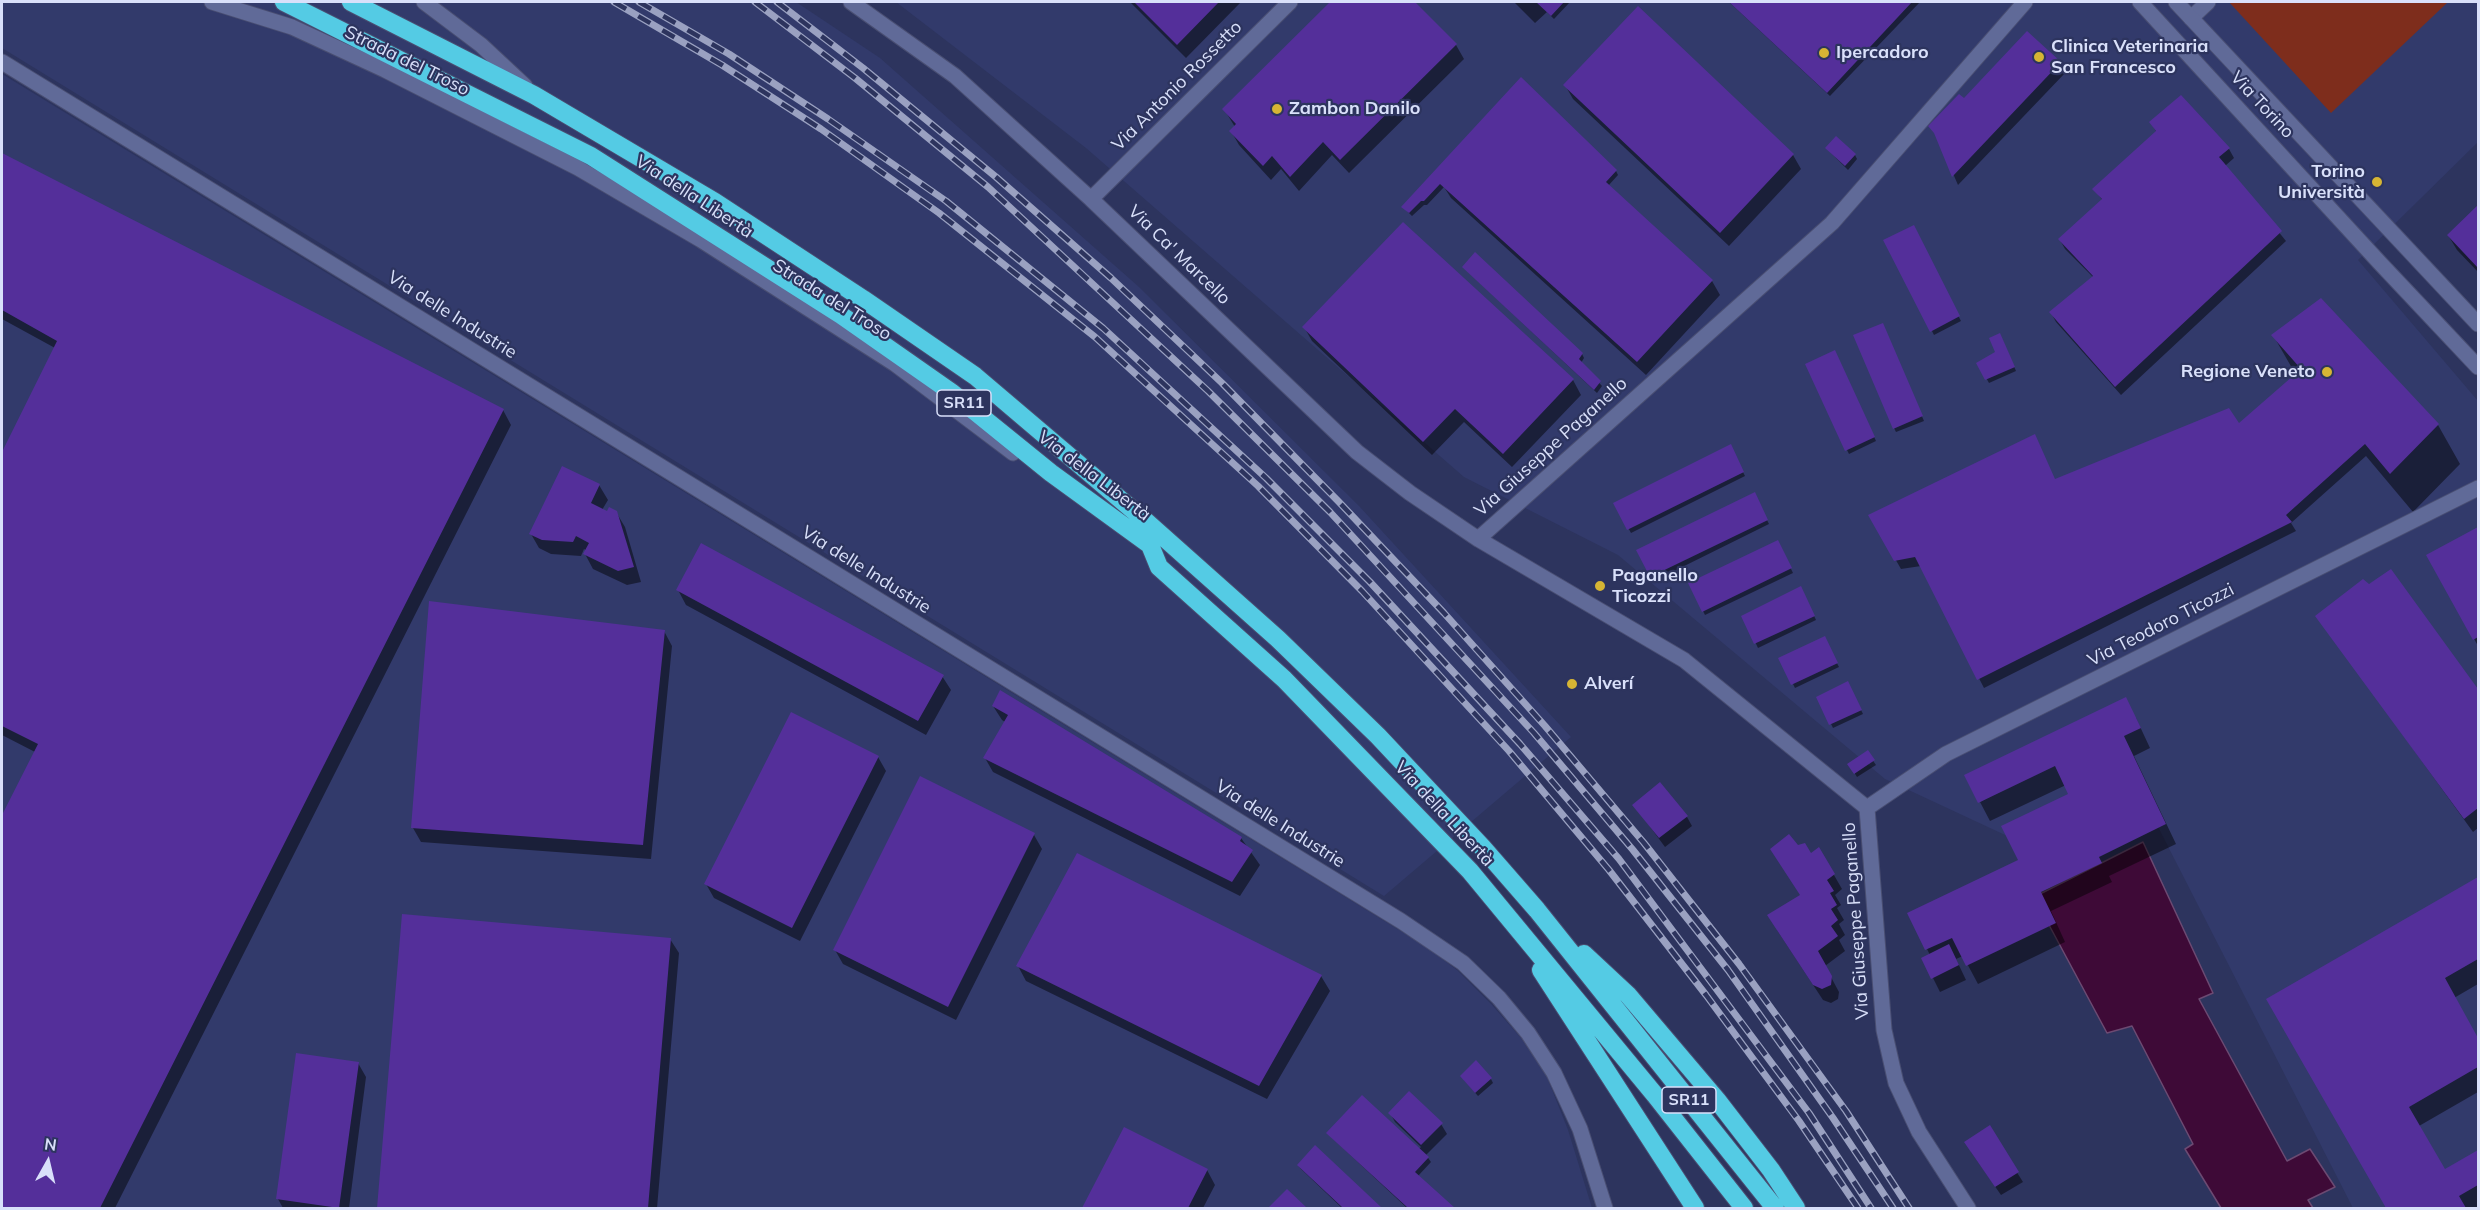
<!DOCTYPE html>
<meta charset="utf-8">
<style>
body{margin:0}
#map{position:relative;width:2480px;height:1210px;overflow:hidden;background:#2d345e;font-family:Mulish,sans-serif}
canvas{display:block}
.frame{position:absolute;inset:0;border:3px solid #d9e0fa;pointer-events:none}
.north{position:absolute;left:18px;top:1132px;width:60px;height:60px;-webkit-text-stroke:4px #2d345e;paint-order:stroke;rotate:8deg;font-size:16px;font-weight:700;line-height:24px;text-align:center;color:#d9e0fa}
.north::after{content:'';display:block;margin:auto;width:21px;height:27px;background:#d9e0fa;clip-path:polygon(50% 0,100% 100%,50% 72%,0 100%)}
</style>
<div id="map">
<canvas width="2480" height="1210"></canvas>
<div class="frame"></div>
<div class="north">N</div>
</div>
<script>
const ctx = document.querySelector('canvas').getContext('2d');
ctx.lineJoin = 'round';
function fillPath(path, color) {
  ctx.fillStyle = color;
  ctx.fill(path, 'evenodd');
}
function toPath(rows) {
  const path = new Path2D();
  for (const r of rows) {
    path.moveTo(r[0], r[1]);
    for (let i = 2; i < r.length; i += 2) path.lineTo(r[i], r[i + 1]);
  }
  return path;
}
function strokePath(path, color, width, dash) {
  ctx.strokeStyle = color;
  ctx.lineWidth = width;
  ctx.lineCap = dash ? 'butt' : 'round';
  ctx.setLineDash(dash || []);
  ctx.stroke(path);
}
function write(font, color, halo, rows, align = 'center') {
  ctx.font = font + ' Mulish,sans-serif';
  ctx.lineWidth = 4.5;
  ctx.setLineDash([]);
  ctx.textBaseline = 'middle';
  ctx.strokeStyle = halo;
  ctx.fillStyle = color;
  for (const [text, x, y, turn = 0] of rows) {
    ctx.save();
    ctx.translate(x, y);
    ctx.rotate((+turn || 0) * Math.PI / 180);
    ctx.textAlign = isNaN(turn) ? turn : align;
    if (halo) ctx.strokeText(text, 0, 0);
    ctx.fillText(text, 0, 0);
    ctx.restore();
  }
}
fillPath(toPath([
 [2,2,796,2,880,58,1139,287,1359,506,1571,737,1384,896,2,48],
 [896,2,2478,2,2478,142,2358,260,2478,401,2478,1208,2353,1208,2156,823,2063,862,1885,779,1618,555,1464,477,1086,148],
 [2,74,1422,944,1457,970,1492,1005,1521,1038,1547,1077,1568,1130,1592,1208,2,1208]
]), '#323a6b');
fillPath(toPath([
 [2229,2,2448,2,2331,113]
]), '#7e2d1c');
const water = toPath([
 [2143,842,2213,993,2199,999,2287,1161,2310,1149,2335,1187,2308,1200,2313,1208,2221,1208,2185,1149,2193,1144,2132,1026,2107,1033,2034,897,2143,842]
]);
fillPath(water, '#3e0a37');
strokePath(water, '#6c4a72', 1.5);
fillPath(toPath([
 [1130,2,1241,2,1186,58],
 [1333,2,1413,2,1456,45,1464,59,1349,173,1332,155,1299,191,1281,169,1271,180,1239,145,1231,131,1235,127,1224,109],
 [1514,2,1570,2,1554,19,1547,12,1535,23],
 [1729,2,1920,2,1830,96],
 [2060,63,2066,72,1958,185,1938,139,1964,100],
 [1521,79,1616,171,1618,175,1608,186,1712,281,1720,295,1646,375,1451,198,1444,187,1427,205,1424,205,1412,216,1403,207],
 [1565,85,1793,155,1801,169,1729,246,1573,99],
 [2181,97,2229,149,2234,158,2225,166,2286,241,2121,395,2056,322,2051,313,2093,277,2065,249,2060,240,2103,201,2094,189,2157,133,2151,123],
 [1826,148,1855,155,1857,159,1848,170],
 [2,154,503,410,511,425,115,1208,2,1208,2,818,35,752,2,735,2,455,55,348,2,319],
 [2478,207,2478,272,2457,250,2448,235],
 [1403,224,1573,380,1581,395,1512,467,1464,422,1432,455,1312,341,1304,327],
 [1913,227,1961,321,1934,335,1886,241],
 [1467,271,1582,354,1584,358,1581,363,1602,386,1597,393],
 [1884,329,1924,421,1896,432,1894,428],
 [2273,335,2438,425,2460,464,2413,512,2366,456,2291,523,2296,531,1984,688,1921,566,1901,569,1870,515,2055,481,2239,425,2296,375],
 [2002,339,2016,371,1989,383,1978,363,1997,352],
 [1837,356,1876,441,1849,454,1847,450],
 [1730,446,1745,476,1631,533,1615,503],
 [562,468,599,485,608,500,602,510,608,513,616,512,625,527,641,582,627,585,593,569,585,554,587,551,584,549,581,556,551,554,539,548,531,534],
 [1754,494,1769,524,1654,581,1638,550],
 [2478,529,2478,646,2428,555],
 [1780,546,1793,573,1705,615,1703,611],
 [2391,571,2478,692,2478,828,2473,832,2317,616],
 [678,590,942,676,951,690,926,735,686,605],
 [1803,592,1816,620,1758,648,1743,616],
 [664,631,672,646,651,859,421,842,413,828],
 [1824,638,1839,667,1795,688,1780,658],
 [1850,687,1863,714,1833,728,1818,697],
 [993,706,1241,838,1260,865,1240,896,993,772,985,758,1005,722,1002,720],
 [2136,718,2150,748,2134,756,2176,844,2109,876,2112,882,2051,911,2065,942,1978,984,1963,956,1956,959,1966,980,1940,992,1923,958,1930,955,1927,949,2020,861,2070,795,2066,785,1990,821,1980,802],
 [1867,752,1876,765,1857,777,1849,764],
 [878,757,886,771,800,941,714,898,706,884],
 [1634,805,1687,817,1692,826,1665,847],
 [1034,835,1042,849,956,1020,843,964,835,950],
 [1797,847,1811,855,1819,849,1842,889,1835,895,1841,905,1837,908,1844,920,1839,924,1845,935,1839,940,1845,951,1825,966,1839,992,1838,999,1831,1003,1823,1000,1777,930,1802,896],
 [1078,855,1321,976,1330,991,1267,1099,1026,981,1018,966],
 [2478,879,2478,984,2454,998,2478,1041,2478,1092,2419,1126,2444,1171,2478,1152,2478,1208,2388,1208,2268,999],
 [403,916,670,939,679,953,657,1208,378,1208],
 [358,1063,366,1077,349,1208,283,1208,278,1199],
 [1491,1079,1493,1083,1478,1096,1464,1080],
 [1390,1113,1441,1124,1447,1134,1426,1155,1431,1162,1418,1176,1453,1208,1407,1208,1331,1137,1419,1149,1421,1147,1395,1122],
 [1989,1128,2023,1182,2001,1195,1971,1152],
 [1124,1129,1207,1170,1215,1185,1203,1208,1084,1208],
 [1315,1147,1380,1208,1342,1208,1301,1169,1298,1165]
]), '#0007');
fillPath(toPath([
 [1134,2,1219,2,1177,45],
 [1330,2,1415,2,1457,44,1340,160,1323,142,1290,177,1272,156,1263,166,1229,131,1236,124,1222,109],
 [1536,2,1564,2,1551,16],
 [1729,2,1912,2,1827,93],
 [1638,6,1794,154,1720,233,1563,85],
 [2027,31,2061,62,1952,177,1934,133,1928,126,1959,94,1964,98],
 [1521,77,1617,170,1606,182,1713,280,1637,362,1440,184,1424,201,1421,201,1409,213,1401,207],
 [2181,95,2230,148,2219,157,2282,231,2115,387,2049,312,2093,276,2058,239,2102,199,2092,189,2156,131,2149,122],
 [1836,136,1856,154,1845,166,1825,148],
 [2,153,504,409,100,1208,2,1208,2,815,38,744,2,726,2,452,57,341,2,310],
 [2478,205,2478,268,2447,235],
 [1403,222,1574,379,1503,454,1455,409,1423,442,1302,327],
 [1914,225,1960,316,1930,332,1883,240],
 [1475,252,1583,353,1579,359,1601,381,1594,390,1462,267],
 [2321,298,2439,424,2390,474,2365,444,2286,515,2292,522,1977,680,1915,557,1894,561,1868,515,2035,434,2055,479,2229,408,2239,423,2301,369,2271,335],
 [1883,323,1923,416,1893,429,1853,335],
 [2000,333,2015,367,1985,380,1976,363,1995,352,1989,338],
 [1835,350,1875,437,1845,451,1805,364],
 [1731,444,1744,472,1627,530,1613,503],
 [562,466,600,484,591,503,607,511,609,507,617,511,634,567,618,571,583,554,589,543,576,536,573,542,542,540,529,534],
 [1755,492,1768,520,1650,577,1636,550],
 [2478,527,2478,637,2473,640,2426,555],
 [1778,540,1792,568,1702,612,1688,583],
 [701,543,944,675,918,721,676,590],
 [2391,569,2478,689,2478,808,2464,819,2315,616,2363,579,2369,584],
 [1801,586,1815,616,1754,644,1741,616],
 [429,601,665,630,643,845,411,828],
 [1825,636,1838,663,1791,685,1778,658],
 [1848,681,1862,710,1829,725,1816,697],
 [1000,690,1242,837,1240,841,1253,850,1232,882,983,758,1008,715,992,706],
 [2126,697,2141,728,2124,736,2166,824,2099,857,2102,863,2041,892,2056,923,1966,966,1952,938,1925,950,1907,913,2018,860,2001,826,2068,794,2055,766,1978,803,1964,775],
 [791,712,879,756,792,928,704,884],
 [1868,750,1875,760,1854,774,1847,764],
 [920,776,1035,833,948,1007,833,950],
 [1660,782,1688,816,1659,838,1632,805],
 [1789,834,1798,845,1805,843,1811,853,1819,847,1835,874,1827,880,1834,891,1830,893,1837,905,1831,909,1838,920,1831,926,1838,936,1818,951,1832,976,1831,985,1822,989,1813,985,1767,915,1800,895,1770,849],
 [1077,853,1322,975,1259,1086,1016,966],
 [2478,877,2478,959,2445,978,2478,1038,2478,1067,2409,1107,2445,1169,2478,1150,2478,1185,2459,1196,2466,1208,2386,1208,2266,999],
 [402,914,671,938,648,1208,377,1208],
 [1949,944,1959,965,1931,979,1921,958],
 [296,1053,359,1062,339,1208,276,1199],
 [1476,1060,1492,1078,1475,1093,1460,1076],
 [1409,1091,1443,1123,1421,1145,1388,1113],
 [1362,1095,1429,1157,1415,1172,1455,1208,1408,1208,1326,1133],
 [1990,1125,2019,1172,1995,1187,1964,1142],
 [1124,1127,1208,1169,1188,1208,1082,1208],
 [1315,1145,1382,1208,1343,1208,1297,1165],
 [1287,1189,1307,1208,1268,1208]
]), '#542f9a');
const street = toPath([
 [212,2,292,27,385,70,578,168,701,240,895,364,1013,453],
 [424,2,481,45,525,86],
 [851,2,955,76,1091,199,1357,452,1410,493,1478,539,1684,660,1867,808,1884,1030,1896,1083,1919,1132,1968,1208],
 [2191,18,2208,2],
 [2,62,1401,921,1463,963,1499,998,1528,1033,1554,1073,1580,1129,1605,1208],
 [1091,199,1290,2],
 [1478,539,1832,223,2025,2],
 [1867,808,1946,754,2478,488]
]);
const secondary = toPath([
 [2140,2,2379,262,2478,367],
 [2176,2,2478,324]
]);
const highway = toPath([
 [284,2,591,156,841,315,951,392,1051,473,1150,545,1159,567,1284,679,1470,871,1655,1095,1744,1208],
 [351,2,534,95,715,202,863,299,975,376,1141,517,1278,639,1378,736,1483,848,1537,910,1775,1208],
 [1584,954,1628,995,1717,1100,1771,1170,1796,1208],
 [1541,970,1695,1208]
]);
strokePath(street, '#494e72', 17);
strokePath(secondary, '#494e72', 17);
strokePath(highway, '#494e72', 20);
strokePath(street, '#606a98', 15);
strokePath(secondary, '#606a98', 15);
strokePath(highway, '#54cbe4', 18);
const rail = toPath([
 [614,2,722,65,821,129,939,213,1095,337,1258,486,1362,591,1509,751,1609,870,1706,995,1799,1121,1858,1208],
 [639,2,729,54,828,119,946,201,1103,328,1266,478,1370,582,1520,744,1619,859,1809,1113,1871,1208],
 [755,2,855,78,988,187,1208,391,1330,512,1534,733,1633,850,1728,970,1833,1118,1893,1208],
 [777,2,863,68,996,177,1111,278,1222,383,1339,502,1444,613,1545,726,1644,843,1739,964,1846,1111,1909,1208]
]);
strokePath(rail, '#9aa1c1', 7);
strokePath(rail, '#2d345e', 4.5, [14]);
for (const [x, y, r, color] of [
 [1824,53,6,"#d6b534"],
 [2039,57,6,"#d6b534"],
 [1277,109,6,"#d6b534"],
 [2377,182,6,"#d6b534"],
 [2327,372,6,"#d6b534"],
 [1600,586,6,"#d6b534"],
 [1572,684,6,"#d6b534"]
]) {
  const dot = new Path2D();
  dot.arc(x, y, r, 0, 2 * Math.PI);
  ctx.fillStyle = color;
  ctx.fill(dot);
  strokePath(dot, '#2d345e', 2);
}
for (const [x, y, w] of [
 [964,403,54],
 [1689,1100,54]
]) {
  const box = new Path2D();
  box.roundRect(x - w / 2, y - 13, w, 26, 4.5);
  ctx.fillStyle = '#2d345e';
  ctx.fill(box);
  strokePath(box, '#d9e0fa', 1.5);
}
write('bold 16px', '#d9e0fa', null, [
 ["SR11",964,403],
 ["SR11",1689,1100]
]);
write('bold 18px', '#d9e0fa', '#2d345e', [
 ["Clinica Veterinaria",2051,47],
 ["San Francesco",2051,68],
 ["Ipercadoro",1836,53],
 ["Zambon Danilo",1289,109],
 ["Torino",2365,172,"right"],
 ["Università",2365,193,"right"],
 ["Regione Veneto",2315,372,"right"],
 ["Paganello",1612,576],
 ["Ticozzi",1612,597],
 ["Alverí",1584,684]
], 'left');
write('18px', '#d9e0fa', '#2d345e', [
 ["Strada del Troso",407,61,26],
 ["Via Antonio Rossetto",1177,86,-45],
 ["Via Torino",2262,105,47],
 ["Via della Libertà",694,197,33],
 ["Via Ca' Marcello",1179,255,44],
 ["Strada del Troso",832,300,32],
 ["Via delle Industrie",452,315,32],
 ["Via Giuseppe Paganello",1551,447,-42],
 ["Via della Libertà",1094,476,37],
 ["Via delle Industrie",866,570,32],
 ["Via Teodoro Ticozzi",2161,625,-27],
 ["Via della Libertà",1444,814,47],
 ["Via delle Industrie",1280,824,32],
 ["Via Giuseppe Paganello",1856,921,-94]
]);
</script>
